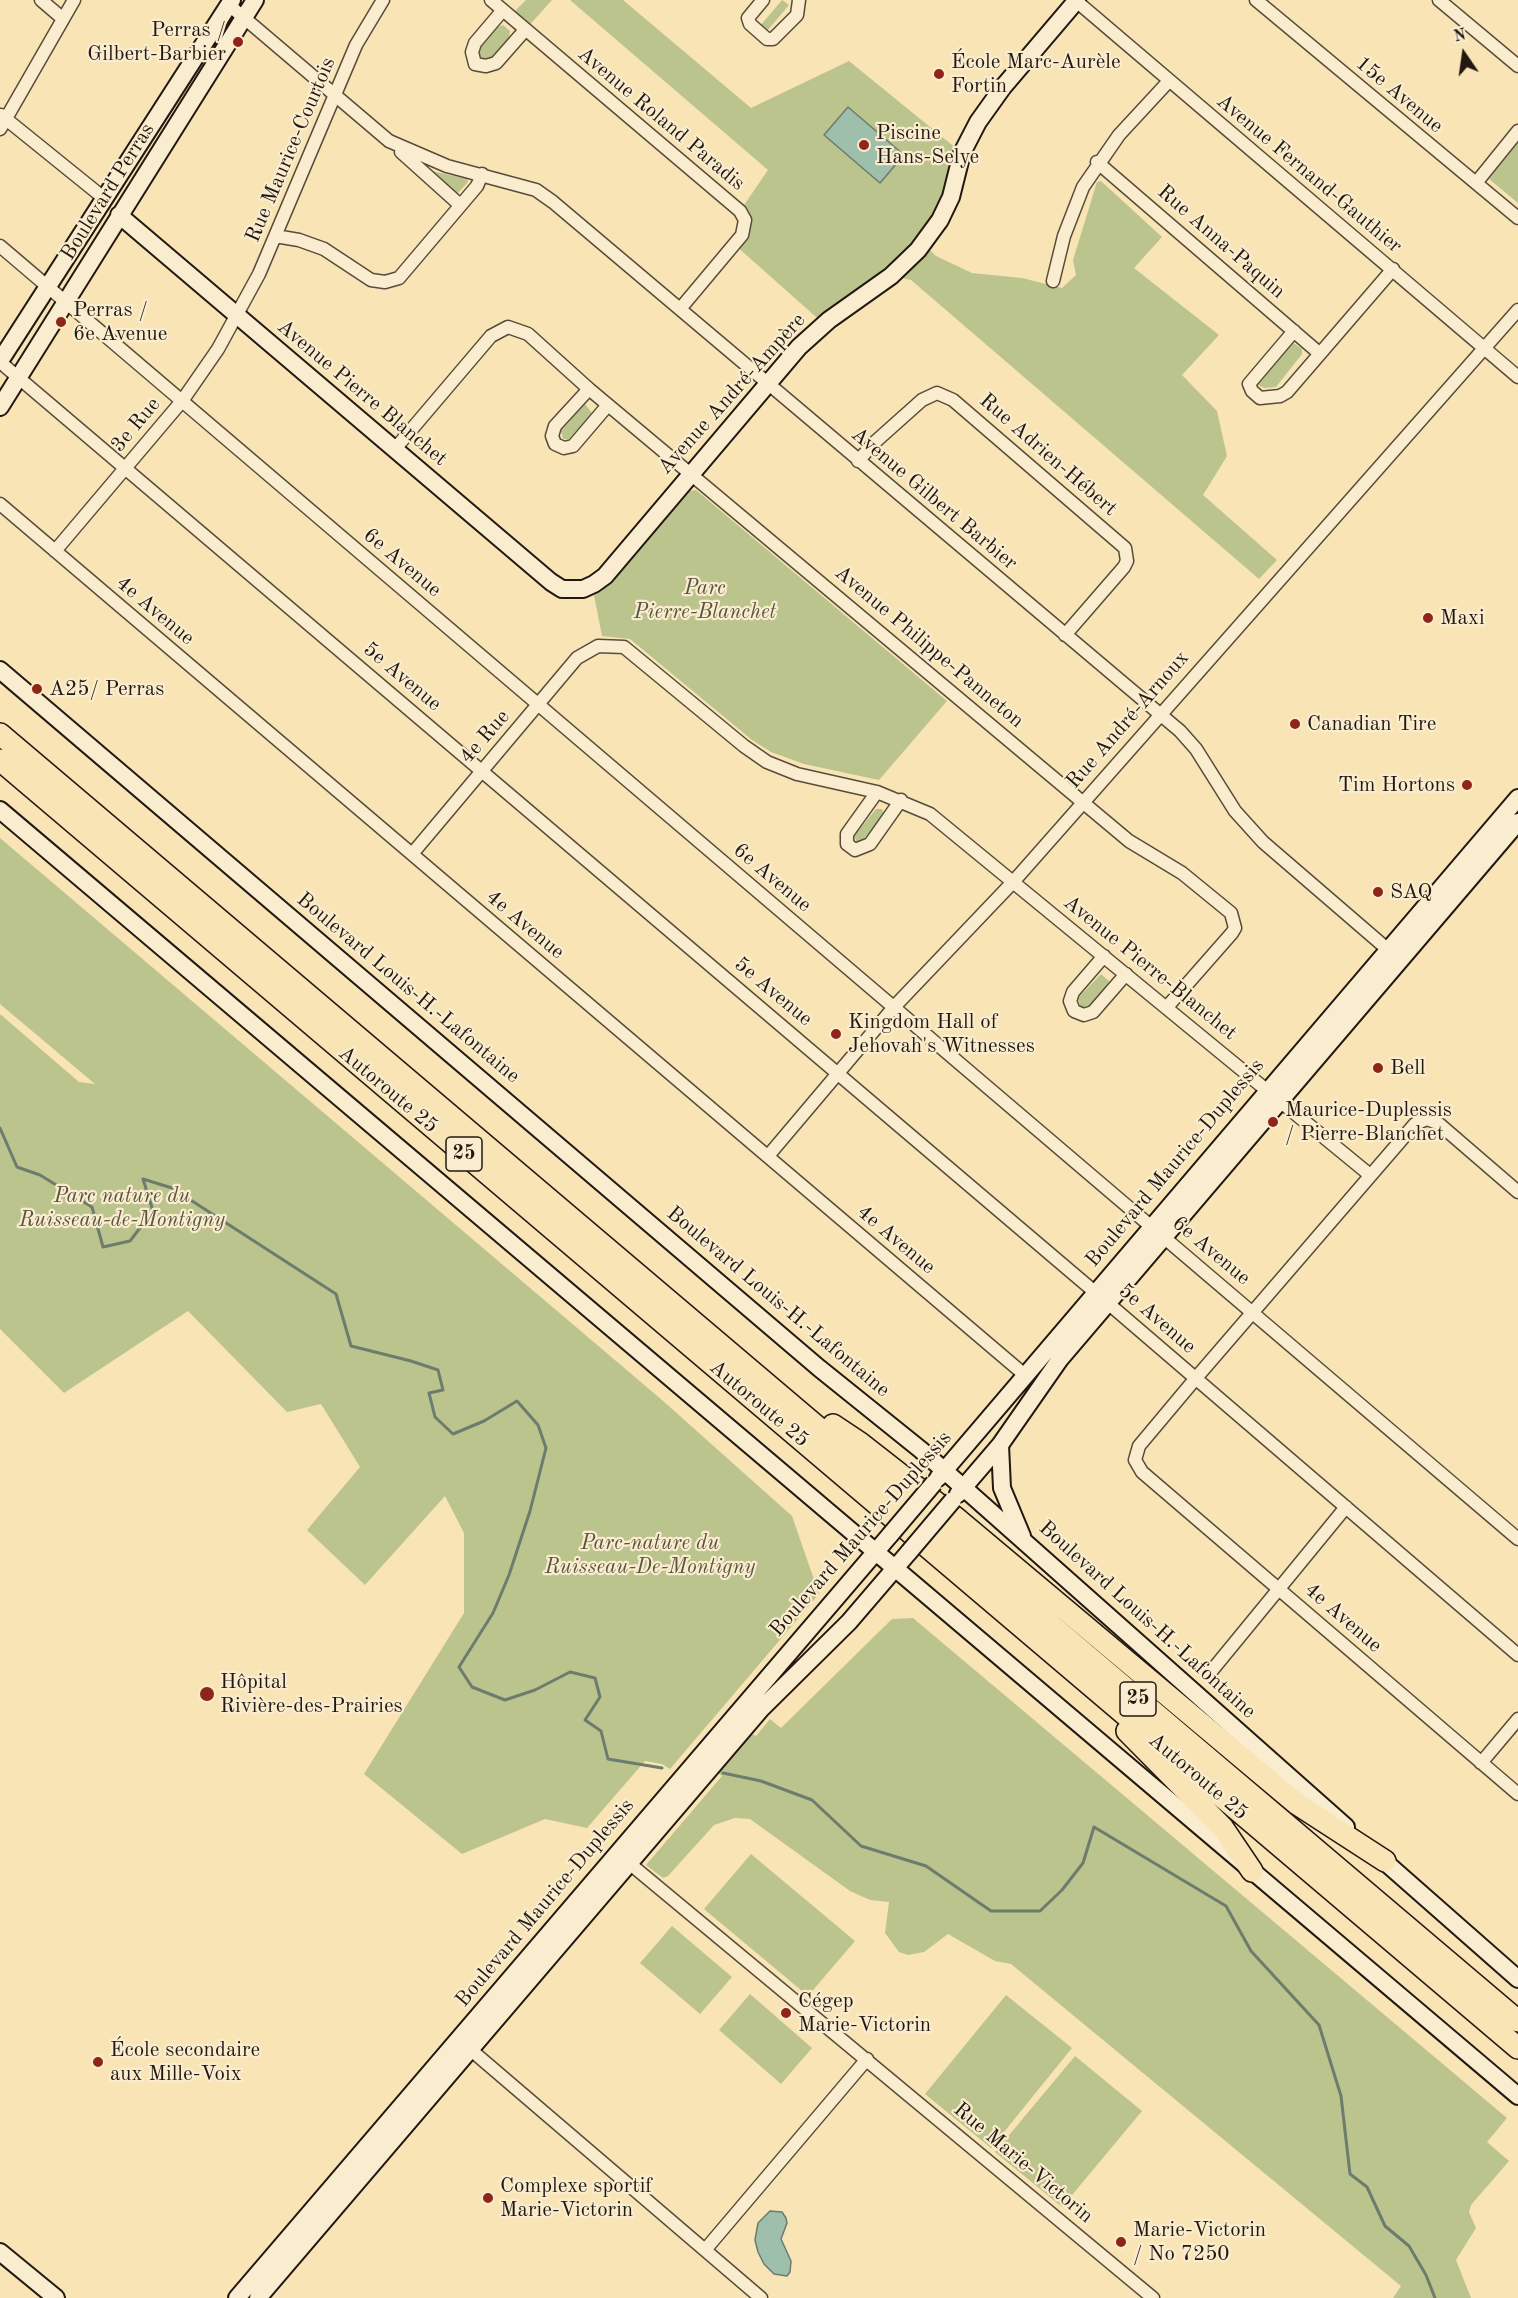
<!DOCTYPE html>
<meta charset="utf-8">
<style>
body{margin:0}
#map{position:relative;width:1518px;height:2298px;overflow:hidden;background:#f8e4b5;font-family:"Old Standard TT",serif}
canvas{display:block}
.north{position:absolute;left:1434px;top:24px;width:60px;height:60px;-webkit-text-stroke:4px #faedcf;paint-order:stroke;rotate:347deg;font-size:16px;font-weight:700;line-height:24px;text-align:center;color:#221811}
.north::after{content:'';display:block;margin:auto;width:21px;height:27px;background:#221811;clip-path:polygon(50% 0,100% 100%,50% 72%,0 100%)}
</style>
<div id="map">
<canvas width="1518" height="2298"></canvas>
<div class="north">N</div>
</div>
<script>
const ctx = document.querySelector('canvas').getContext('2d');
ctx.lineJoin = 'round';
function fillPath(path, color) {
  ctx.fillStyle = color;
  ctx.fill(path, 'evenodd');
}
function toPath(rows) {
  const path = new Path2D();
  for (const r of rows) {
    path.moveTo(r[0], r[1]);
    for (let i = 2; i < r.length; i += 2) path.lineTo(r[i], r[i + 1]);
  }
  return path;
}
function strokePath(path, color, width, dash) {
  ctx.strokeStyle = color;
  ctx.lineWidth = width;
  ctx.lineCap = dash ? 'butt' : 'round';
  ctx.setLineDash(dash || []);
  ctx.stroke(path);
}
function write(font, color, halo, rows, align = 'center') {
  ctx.font = font + ' "Old Standard TT",serif';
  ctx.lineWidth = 4.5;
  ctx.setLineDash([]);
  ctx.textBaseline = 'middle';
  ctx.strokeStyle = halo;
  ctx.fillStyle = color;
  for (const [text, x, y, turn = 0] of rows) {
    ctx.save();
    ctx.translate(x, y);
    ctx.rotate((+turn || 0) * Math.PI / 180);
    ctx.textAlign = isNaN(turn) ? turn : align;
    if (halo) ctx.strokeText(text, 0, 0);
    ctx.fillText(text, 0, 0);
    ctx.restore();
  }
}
fillPath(toPath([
 [526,0,552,0,525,30,510,16],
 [570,0,623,0,751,108,849,61,962,153,923,243,936,256,972,273,1022,278,1062,288,1076,275,1073,260,1097,182,1101,181,1162,237,1134,268,1219,335,1182,375,1217,411,1227,456,1203,495,1277,560,1259,579,911,280,891,276,824,324,735,245,742,235,740,211,768,170],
 [782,0,789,5,767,31,760,26],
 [503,25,510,31,509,37,491,58,483,59,480,55,480,48,498,27],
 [1518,143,1518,203,1489,179],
 [432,171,467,179,468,182,457,194,430,173],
 [1292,342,1302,349,1302,354,1276,387,1264,388,1258,385,1257,381],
 [585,404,592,413,569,439,563,439,561,431],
 [696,490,947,701,879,780,804,764,771,752,752,740,630,639,602,636,594,595,602,591,690,491],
 [876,809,882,809,884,815,862,841,857,842,854,836],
 [0,838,662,1400,792,1516,819,1594,670,1769,662,1764,645,1761,587,1828,545,1819,462,1854,364,1774,464,1613,464,1533,445,1496,365,1585,307,1530,360,1467,321,1404,287,1412,188,1311,64,1393,0,1329,0,1014,79,1082,95,1084,0,1004],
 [1101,974,1109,981,1108,984,1088,1007,1081,1008,1078,998],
 [913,1618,1507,2118,1487,2142,1509,2161,1471,2205,1469,2212,1476,2228,1456,2260,1471,2298,1393,2298,1401,2286,1011,1964,995,1961,948,1934,924,1952,908,1955,899,1952,885,1933,889,1902,870,1900,850,1891,750,1819,735,1818,714,1825,668,1876,663,1878,646,1865,722,1776,716,1772,752,1734,756,1736,770,1719,781,1728,892,1619],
 [751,1854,855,1941,808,1996,704,1909],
 [672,1926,732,1977,700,2014,640,1963],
 [750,1994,812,2048,781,2084,719,2030],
 [1006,1995,1072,2048,991,2148,925,2094],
 [1075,2056,1142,2111,1062,2207,995,2152]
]), '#bcc48e');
const water = toPath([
 [848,107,904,155,880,183,824,135,848,107],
 [770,2211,782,2212,786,2218,787,2223,781,2239,791,2261,790,2272,787,2276,774,2274,764,2264,758,2252,755,2240,758,2223,770,2211]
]);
fillPath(water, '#9dbfab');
strokePath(water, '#6c7c6d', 1.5);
strokePath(toPath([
 [0,1128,17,1167,40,1175,92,1207,103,1247,130,1241,153,1211,143,1179,172,1188,336,1294,351,1346,411,1361,438,1370,443,1390,429,1393,435,1417,453,1434,484,1421,517,1401,538,1425,546,1448,530,1511,509,1575,493,1613,459,1667,472,1687,505,1700,535,1690,570,1672,595,1678,600,1697,585,1720,601,1731,608,1759,662,1768],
 [723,1773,761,1781,812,1800,861,1846,926,1866,991,1911,1040,1911,1062,1890,1083,1863,1094,1827,1226,1906,1251,1951,1319,2025,1341,2096,1350,2174,1367,2187,1385,2226,1409,2246,1426,2275,1435,2298]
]), '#6c7c6d', 3);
const street = toPath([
 [41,0,62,18],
 [491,0,740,211,745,220,742,235,680,309],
 [763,0,748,18,750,24,767,39,773,39,797,15,799,0],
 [1075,0,1518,377],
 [1256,0,1518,218],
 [1439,0,1518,66],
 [229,5,389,141,447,166,536,190,553,202,1180,731,1196,749,1235,811,1263,842,1393,954],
 [503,10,475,43,472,52,475,64,486,66,496,63,525,30],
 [1,115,105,199],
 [0,129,74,0],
 [401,152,460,205],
 [1097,162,1319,353],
 [1476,183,1518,131],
 [275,236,299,240,324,249,371,280,385,282,399,278,477,186,482,174],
 [0,246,1518,1539],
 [1053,281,1064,236,1083,187,1119,135,1168,82],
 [1294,331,1249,384,1252,391,1260,398,1280,396,1287,392,1393,269],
 [0,362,1116,1310,1518,1655],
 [589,389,555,426,552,436,555,444,564,448,573,446,608,405],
 [394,450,491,336,508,327,528,334,589,389,1129,841,1182,873,1231,913,1235,928,1232,933,1167,1007],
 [858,461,875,442,922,400,937,393,953,400,1125,548,1127,561,1124,567,1065,635],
 [0,504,1026,1376],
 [55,551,182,401,218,349,259,274,356,45,383,0],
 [877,792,847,834,847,844,855,850,870,844,901,800],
 [412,854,577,658,598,646,624,647,744,746,767,762,797,774,877,792,930,814,1370,1175],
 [1104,956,1073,992,1070,1001,1074,1011,1084,1015,1093,1012,1126,974],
 [768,1156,894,1007,1014,881,1518,310],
 [1518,1192,1438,1123,1427,1119,1415,1124,1196,1378,1139,1446,1135,1460,1142,1472,1518,1794],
 [1209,1674,1346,1507],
 [1481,1763,1518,1719],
 [623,1858,1153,2298],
 [464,2044,761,2298],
 [705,2250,867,2059]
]);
const secondary = toPath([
 [119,215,551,582,562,589,583,589,594,584,605,576,799,347,829,320,891,276,918,250,940,220,951,197,962,153,978,122,1003,87,1077,0],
 [0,361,232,0],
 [0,407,255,0],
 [0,670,819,1368,921,1450,1346,1827],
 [0,810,1518,2096],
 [1000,1445,1002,1488,1022,1536],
 [938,1478,1518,798],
 [958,1494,1000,1445,1060,1359,1518,822],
 [1376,1854,1518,1979],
 [0,2252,56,2298],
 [237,2298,890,1535],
 [258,2298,761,1709,849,1622,909,1552]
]);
const highway = toPath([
 [0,734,1518,2021],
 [0,760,1518,2048],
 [833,1425,860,1443,956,1518,1297,1804,1385,1861],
 [1127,1731,1223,1828,1252,1871]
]);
strokePath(street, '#584b3a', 15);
strokePath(secondary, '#221811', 20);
strokePath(highway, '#221811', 24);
strokePath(street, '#faedcf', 12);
strokePath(secondary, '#faedcf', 16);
strokePath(highway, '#f8e4b5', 21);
const secondaryBridge = toPath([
 [890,1535,934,1483],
 [909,1552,953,1500]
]);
strokePath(secondaryBridge, '#221811', 20, []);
strokePath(secondaryBridge, '#faedcf', 16);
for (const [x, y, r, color] of [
 [238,42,6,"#8f2418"],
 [939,74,6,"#8f2418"],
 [864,145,6,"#8f2418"],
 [61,322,6,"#8f2418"],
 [1428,618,6,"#8f2418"],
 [37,689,6,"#8f2418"],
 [1295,724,6,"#8f2418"],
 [1467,785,6,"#8f2418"],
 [1378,892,6,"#8f2418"],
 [836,1034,6,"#8f2418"],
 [1378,1068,6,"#8f2418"],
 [1273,1122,6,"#8f2418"],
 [207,1694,8,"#8f2418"],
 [786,2013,6,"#8f2418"],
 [98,2062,6,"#8f2418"],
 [488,2198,6,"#8f2418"],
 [1121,2242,6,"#8f2418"]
]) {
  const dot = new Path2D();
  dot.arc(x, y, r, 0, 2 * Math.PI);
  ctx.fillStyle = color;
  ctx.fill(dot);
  strokePath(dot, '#faedcf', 2);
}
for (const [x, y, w] of [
 [464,1154,36],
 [1138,1699,36]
]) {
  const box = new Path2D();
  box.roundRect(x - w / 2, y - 17, w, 34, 4.5);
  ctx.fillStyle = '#faedcf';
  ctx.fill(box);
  strokePath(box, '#221811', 1.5);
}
write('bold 20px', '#221811', null, [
 ["25",464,1154],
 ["25",1138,1699]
]);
write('21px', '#221811', '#faedcf', [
 ["Perras /",226,30,"right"],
 ["Gilbert-Barbier",226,54,"right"],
 ["École Marc-Aurèle",951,62],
 ["Fortin",951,86],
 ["Piscine",876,133],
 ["Hans-Selye",876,157],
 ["Perras /",73,310],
 ["6e Avenue",73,334],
 ["Maxi",1440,618],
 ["A25/ Perras",49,689],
 ["Canadian Tire",1307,724],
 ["Tim Hortons",1455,785,"right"],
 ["SAQ",1390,892],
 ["Kingdom Hall of",848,1022],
 ["Jehovah's Witnesses",848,1046],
 ["Bell",1390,1068],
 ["Maurice-Duplessis",1285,1110],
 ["/ Pierre-Blanchet",1285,1134],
 ["Hôpital",220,1682],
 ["Rivière-des-Prairies",220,1706],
 ["Cégep",798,2001],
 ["Marie-Victorin",798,2025],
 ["École secondaire",110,2050],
 ["aux Mille-Voix",110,2074],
 ["Complexe sportif",500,2186],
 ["Marie-Victorin",500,2210],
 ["Marie-Victorin",1133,2230],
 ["/ No 7250",1133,2254]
], 'left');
write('21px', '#221811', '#faedcf', [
 ["15e Avenue",1399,95,40],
 ["Avenue Roland Paradis",661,119,40],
 ["Rue Maurice-Courtois",291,150,-67],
 ["Avenue Fernand-Gauthier",1309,174,40],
 ["Boulevard Perras",108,192,-58],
 ["Rue Anna-Paquin",1221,242,41],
 ["Avenue Pierre Blanchet",362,393,40],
 ["Avenue André-Ampère",732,394,-48],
 ["3e Rue",136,425,-50],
 ["Rue Adrien-Hébert",1048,455,41],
 ["Avenue Gilbert Barbier",934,499,40],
 ["6e Avenue",402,563,40],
 ["4e Avenue",155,611,40],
 ["Avenue Philippe-Panneton",929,647,40],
 ["5e Avenue",402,677,40],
 ["Rue André-Arnoux",1128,720,-49],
 ["4e Rue",485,737,-49],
 ["6e Avenue",772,878,40],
 ["4e Avenue",525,925,40],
 ["Avenue Pierre-Blanchet",1150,968,39],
 ["Boulevard Louis-H.-Lafontaine",408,988,40],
 ["5e Avenue",773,992,40],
 ["Autoroute 25",388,1090,40],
 ["Boulevard Maurice-Duplessis",1175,1163,-50],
 ["4e Avenue",896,1240,40],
 ["6e Avenue",1211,1251,40],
 ["Boulevard Louis-H.-Lafontaine",778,1302,40],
 ["5e Avenue",1157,1319,41],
 ["Autoroute 25",759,1404,40],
 ["Boulevard Maurice-Duplessis",861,1534,-49],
 ["4e Avenue",1343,1618,41],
 ["Boulevard Louis-H.-Lafontaine",1147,1620,42],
 ["Autoroute 25",1198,1777,40],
 ["Boulevard Maurice-Duplessis",545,1903,-50],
 ["Rue Marie-Victorin",1023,2163,40]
]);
write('italic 21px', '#58543d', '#faedcf', [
 ["Parc",705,588],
 ["Pierre-Blanchet",705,612],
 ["Parc nature du",122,1196],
 ["Ruisseau-de-Montigny",122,1220],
 ["Parc-nature du",650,1543],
 ["Ruisseau-De-Montigny",650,1567]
]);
</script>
